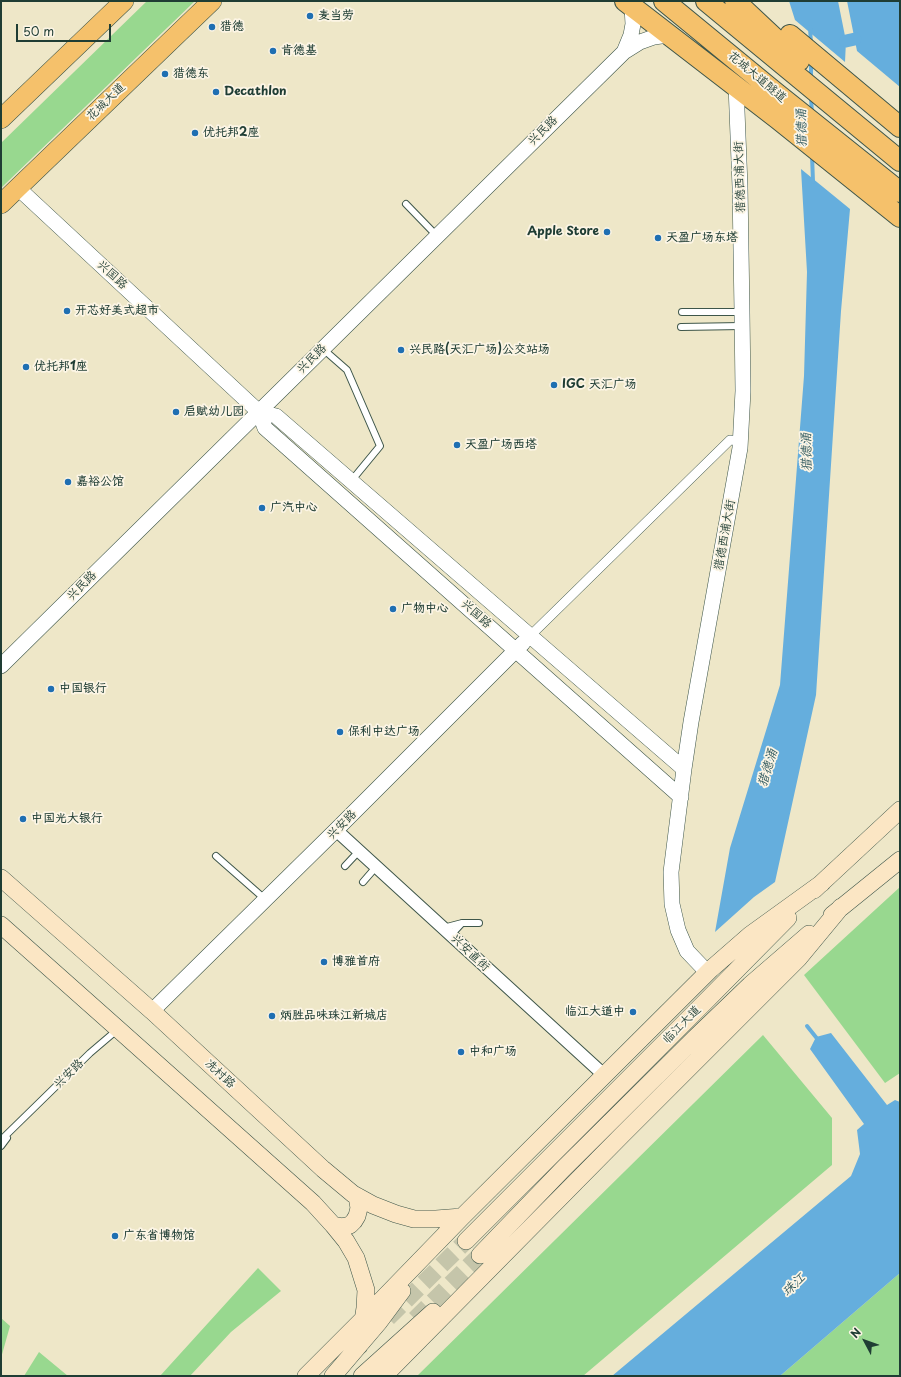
<!DOCTYPE html>
<meta charset="utf-8">
<style>
body{margin:0}
#map{position:relative;width:901px;height:1377px;overflow:hidden;background:#eee7c8;font-family:"Playpen Sans",sans-serif}
canvas{display:block}
.frame{position:absolute;inset:0;border:2px solid #1f3d34;pointer-events:none}
.north{position:absolute;left:845px;top:1321px;width:40px;height:40px;-webkit-text-stroke:3px #fcf5e5;paint-order:stroke;rotate:311deg;font-size:11px;font-weight:700;line-height:16px;text-align:center;color:#1f3d34}
.north::after{content:'';display:block;margin:auto;width:14px;height:18px;background:#1f3d34;clip-path:polygon(50% 0,100% 100%,50% 72%,0 100%)}
.scale{position:absolute;left:16px;top:24px;width:95px;height:18px;box-sizing:border-box;border:2px solid #1f3d34;border-top:0;padding-left:5px;font-size:12px;line-height:14px;white-space:nowrap;color:#1f3d34;-webkit-text-stroke:3px #fcf5e5;paint-order:stroke}
</style>
<div id="map">
<canvas width="901" height="1377"></canvas>
<div class="frame"></div>
<div class="north">N</div>
<div class="scale">50 m</div>
</div>
<script>
const ctx = document.querySelector('canvas').getContext('2d');
ctx.lineJoin = 'round';
function fillPath(path, color) {
  ctx.fillStyle = color;
  ctx.fill(path, 'evenodd');
}
function toPath(rows) {
  const path = new Path2D();
  for (const r of rows) {
    path.moveTo(r[0], r[1]);
    for (let i = 2; i < r.length; i += 2) path.lineTo(r[i], r[i + 1]);
  }
  return path;
}
function strokePath(path, color, width, dash) {
  ctx.strokeStyle = color;
  ctx.lineWidth = width;
  ctx.lineCap = dash ? 'butt' : 'round';
  ctx.setLineDash(dash || []);
  ctx.stroke(path);
}
function write(font, color, halo, rows, align = 'center') {
  ctx.font = font + ' "Playpen Sans","LXGW WenKai TC",sans-serif';
  ctx.lineWidth = 3.5;
  ctx.setLineDash([]);
  ctx.textBaseline = 'middle';
  ctx.strokeStyle = halo;
  ctx.fillStyle = color;
  for (const [text, x, y, turn = 0] of rows) {
    ctx.save();
    ctx.translate(x, y);
    ctx.rotate((+turn || 0) * Math.PI / 180);
    ctx.textAlign = isNaN(turn) ? turn : align;
    if (halo) ctx.strokeText(text, 0, 0);
    ctx.fillText(text, 0, 0);
    ctx.restore();
  }
}
fillPath(toPath([
 [147,1,195,1,1,188,1,143],
 [900,887,900,1073,885,1083,804,975],
 [763,1035,832,1118,832,1165,583,1376,417,1376],
 [258,1268,281,1291,231,1332,190,1376,160,1376],
 [900,1273,900,1376,780,1376],
 [1,1318,10,1326,1,1358],
 [39,1352,68,1376,24,1376]
]), '#98d88f');
fillPath(toPath([
 [789,1,838,1,846,41,845,62,795,20],
 [847,1,900,1,900,87,857,51],
 [801,169,850,209,841,311,816,695,775,882,754,897,715,932,730,848,780,685,804,376,807,272],
 [831,1033,887,1105,895,1100,900,1102,900,1273,780,1376,612,1376,851,1176,860,1154,857,1130,864,1124,810,1049,816,1037]
]), '#65aedd');
strokePath(toPath([
 [810,27,811,44],
 [811,61,811,80],
 [811,97,812,114],
 [812,155,813,182],
 [807,1026,819,1041]
]), '#65aedd', 4);
strokePath(toPath([
 [846,41,855,39]
]), '#65aedd', 13);
strokePath(toPath([
 [388,1318,466,1241],
 [415,1319,480,1255]
]), '#c5c5aa', 17, [17, 8]);
const service = toPath([
 [406,204,437,236],
 [682,312,742,312],
 [681,327,742,326],
 [323,349,347,370,380,446,352,480],
 [216,856,266,900],
 [345,866,359,851],
 [363,882,376,867],
 [462,923,479,923],
 [443,928,462,923,451,935],
 [1,1140,90,1053,117,1030],
 [1,1146,7,1138]
]);
const pedestrian = toPath([
 [530,636,730,440,741,441]
]);
const minor = toPath([
 [336,830,604,1075]
]);
const tertiary = toPath([
 [624,52,640,42,654,37,668,35],
 [18,188,259,412,265,428,681,797],
 [259,412,276,416,684,769],
 [1,666,624,52,631,35,633,24,632,7],
 [707,972,687,951,678,930,672,904,671,872,684,769,691,722,740,448,743,391,742,312,740,187,736,85],
 [152,1011,336,830,523,643]
]);
const secondary = toPath([
 [1,878,152,1011,323,1169,353,1194,373,1205,396,1214,414,1219,436,1219,462,1217],
 [814,890,900,810],
 [832,915,900,860],
 [1,925,118,1029,313,1203,333,1225,346,1241,356,1258,366,1290,365,1308,359,1346],
 [333,1225,343,1227,350,1225,354,1221,357,1216,359,1208,357,1196],
 [466,1241,709,998,788,918],
 [480,1255,563,1169,697,1036,750,985,809,934],
 [306,1376,363,1319,462,1217,711,969,750,935,822,883],
 [333,1376,379,1322,402,1291],
 [362,1376,433,1312],
 [384,1376,622,1135,798,959,841,907]
]);
const primary = toPath([
 [1,119,124,1],
 [1,204,212,1]
]);
const trunk = toPath([
 [625,1,778,119,900,217],
 [664,1,776,93,900,192],
 [706,1,900,161],
 [735,1,799,61],
 [790,35,900,127]
]);
strokePath(service, '#3e564a', 8);
strokePath(pedestrian, '#3e564a', 10);
strokePath(minor, '#3e564a', 14);
strokePath(tertiary, '#3e564a', 16);
strokePath(secondary, '#3e564a', 18);
strokePath(primary, '#3e564a', 20);
strokePath(trunk, '#3e564a', 22);
strokePath(service, '#fff', 6);
strokePath(pedestrian, '#fff', 9);
strokePath(minor, '#fff', 12);
strokePath(tertiary, '#fff', 15);
strokePath(secondary, '#fbe6c4', 17);
strokePath(primary, '#f5c16b', 19);
strokePath(trunk, '#f5c16b', 20);
for (const [x, y, r, color] of [
 [310,16,4,"#1f6fb2"],
 [212,27,4,"#1f6fb2"],
 [273,51,4,"#1f6fb2"],
 [165,74,4,"#1f6fb2"],
 [216,92,4,"#1f6fb2"],
 [195,133,4,"#1f6fb2"],
 [607,232,4,"#1f6fb2"],
 [658,238,4,"#1f6fb2"],
 [67,311,4,"#1f6fb2"],
 [401,350,4,"#1f6fb2"],
 [26,367,4,"#1f6fb2"],
 [554,385,4,"#1f6fb2"],
 [176,412,4,"#1f6fb2"],
 [457,445,4,"#1f6fb2"],
 [68,482,4,"#1f6fb2"],
 [262,508,4,"#1f6fb2"],
 [393,609,4,"#1f6fb2"],
 [51,689,4,"#1f6fb2"],
 [340,732,4,"#1f6fb2"],
 [23,819,4,"#1f6fb2"],
 [324,962,4,"#1f6fb2"],
 [633,1012,4,"#1f6fb2"],
 [272,1016,4,"#1f6fb2"],
 [461,1052,4,"#1f6fb2"],
 [115,1236,4,"#1f6fb2"]
]) {
  const dot = new Path2D();
  dot.arc(x, y, r, 0, 2 * Math.PI);
  ctx.fillStyle = color;
  ctx.fill(dot);
  strokePath(dot, '#fcf5e5', 1.5);
}
write('bold 12px', '#1f3d34', '#fcf5e5', [
 ["麦当劳",318,16],
 ["猎德",220,27],
 ["肯德基",281,51],
 ["猎德东",173,74],
 ["Decathlon",224,92],
 ["优托邦2座",203,133],
 ["Apple Store",599,232,"right"],
 ["天盈广场东塔",666,238],
 ["开芯好美式超市",75,311],
 ["兴民路(天汇广场)公交站场",409,350],
 ["优托邦1座",34,367],
 ["IGC 天汇广场",562,385],
 ["启赋幼儿园",184,412],
 ["天盈广场西塔",465,445],
 ["嘉裕公馆",76,482],
 ["广汽中心",270,508],
 ["广物中心",401,609],
 ["中国银行",59,689],
 ["保利中达广场",348,732],
 ["中国光大银行",31,819],
 ["博雅首府",332,962],
 ["临江大道中",625,1012,"right"],
 ["炳胜品味珠江新城店",280,1016],
 ["中和广场",469,1052],
 ["广东省博物馆",123,1236]
], 'left');
write('12px', '#1f3d34', '#fcf5e5', [
 ["花城大道隧道",757,77,40],
 ["花城大道",106,102,-44],
 ["兴民路",543,131,-45],
 ["猎德西浦大街",740,177,-92],
 ["兴国路",112,275,43],
 ["兴民路",312,359,-45],
 ["猎德西浦大街",725,535,-80],
 ["兴民路",82,586,-45],
 ["兴国路",476,614,42],
 ["兴安路",342,825,-45],
 ["兴安直街",470,953,43],
 ["临江大道",682,1025,-45],
 ["兴安路",69,1074,-44],
 ["冼村路",220,1074,43]
]);
write('italic 13px', '#30595e', '#fcf5e5', [
 ["猎德涌",802,128,-91],
 ["猎德涌",807,452,-91],
 ["猎德涌",768,768,-73],
 ["珠江",794,1285,-43]
]);
</script>
